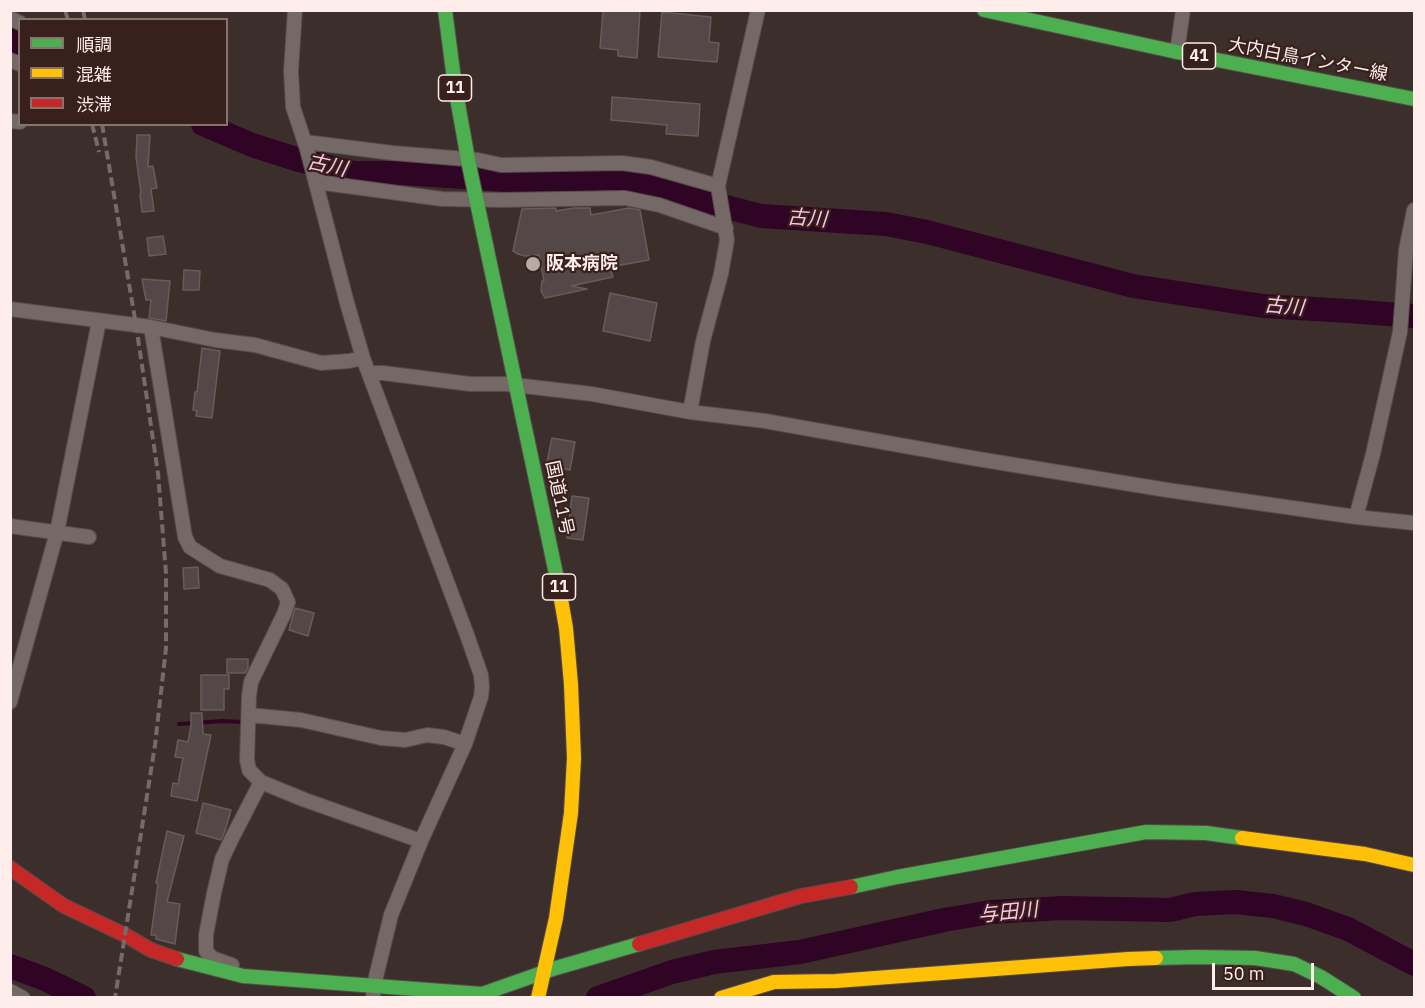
<!DOCTYPE html>
<meta charset="utf-8">
<style>
body{margin:0}
#map{position:relative;width:1425px;height:1008px;overflow:hidden;background:#3c2f2b;font-family:"IBM Plex Sans","Noto Sans JP",sans-serif}
canvas{display:block}
.frame{position:absolute;inset:0;border:12px solid #feedea;pointer-events:none}
.legend{position:absolute;left:18px;top:18px;width:210px;height:108px;box-sizing:border-box;background:#38211c;border:2px solid #87736e;margin:0;padding:8px 10px;list-style:none;font-size:18px;color:#feedea}
.legend li{display:flex;align-items:center;gap:12px;height:30px}
.legend b{width:30px;border:2px solid #87736e}
.scale{position:absolute;left:1212px;top:963px;width:102px;height:27px;box-sizing:border-box;border:3px solid #feedea;border-top:0;padding-left:8px;font-size:18px;line-height:21px;white-space:nowrap;color:#feedea;-webkit-text-stroke:4px #38211c;paint-order:stroke}
</style>
<div id="map">
<canvas width="1425" height="1008"></canvas>
<div class="frame"></div>
<ul class="legend">
<li><b style="height:8px;background:#4caf50"></b>順調</li>
<li><b style="height:8px;background:#ffc107"></b>混雑</li>
<li><b style="height:8px;background:#c62828"></b>渋滞</li>
</ul>
<div class="scale">50 m</div>
</div>
<script>
const ctx = document.querySelector('canvas').getContext('2d');
ctx.lineJoin = 'round';
function toPath(rows) {
  const path = new Path2D();
  for (const r of rows) {
    path.moveTo(r[0], r[1]);
    for (let i = 2; i < r.length; i += 2) path.lineTo(r[i], r[i + 1]);
  }
  return path;
}
function strokePath(path, color, width, dash) {
  ctx.strokeStyle = color;
  ctx.lineWidth = width;
  ctx.lineCap = dash ? 'butt' : 'round';
  ctx.setLineDash(dash || []);
  ctx.stroke(path);
}
function fillPath(path, color) {
  ctx.fillStyle = color;
  ctx.fill(path, 'evenodd');
}
function write(font, color, halo, rows, align = 'center') {
  ctx.font = font + ' "IBM Plex Sans","Noto Sans JP",sans-serif';
  ctx.lineWidth = 4.5;
  ctx.setLineDash([]);
  ctx.textBaseline = 'middle';
  ctx.strokeStyle = halo;
  ctx.fillStyle = color;
  for (const [text, x, y, turn = 0] of rows) {
    ctx.save();
    ctx.translate(x, y);
    ctx.rotate((+turn || 0) * Math.PI / 180);
    ctx.textAlign = isNaN(turn) ? turn : align;
    if (halo) ctx.strokeText(text, 0, 0);
    ctx.fillText(text, 0, 0);
    ctx.restore();
  }
}
strokePath(toPath([
 [179,724,223,721,242,722]
]), '#300424', 4);
strokePath(toPath([
 [10,40,20,44],
 [203,124,252,145,299,160,354,173,402,173,537,182,613,178,659,187,707,202,761,216,886,224,927,232,1133,286,1263,306,1348,311,1414,316],
 [10,966,45,979,84,998],
 [598,998,672,972,714,962,800,952,944,920,991,912,1062,908,1170,910,1195,904,1235,902,1273,906,1306,914,1348,929,1414,964]
]), '#300424', 24);
const building = toPath([
 [603,10,640,10,637,58,618,56,618,50,600,48,603,10],
 [662,12,711,17,709,42,719,43,717,62,658,57,662,12],
 [612,97,700,104,698,136,666,134,667,125,611,120,612,97],
 [137,135,150,135,148,167,153,166,157,188,151,189,154,211,142,212,140,194,141,193,136,157,137,135],
 [556,208,556,211,574,208,590,208,591,215,629,208,640,210,649,260,610,267,613,277,571,286,587,289,545,298,541,291,542,281,544,281,539,255,525,256,518,254,513,251,522,209,556,208],
 [163,236,166,254,149,256,147,238,163,236],
 [184,270,200,271,199,290,183,290,184,270],
 [142,279,170,281,166,321,149,318,151,300,146,300,142,279],
 [610,293,657,303,650,341,603,331,610,293],
 [202,348,220,351,212,418,196,416,197,411,193,410,195,392,197,392,202,348],
 [552,438,575,442,570,470,548,465,547,462,552,438],
 [572,496,589,498,583,540,567,538,572,496],
 [198,567,199,588,184,589,183,568,198,567],
 [295,608,314,613,308,636,289,630,295,608],
 [227,659,248,659,248,668,245,673,227,673,227,659],
 [201,675,229,675,229,689,224,689,224,710,201,710,201,675],
 [191,713,202,713,203,734,211,735,197,801,171,796,173,783,178,784,183,758,175,757,178,740,188,742,191,726,191,713],
 [203,803,231,810,225,831,221,840,196,833,203,803],
 [167,831,184,836,167,902,180,904,175,944,156,939,156,935,151,935,158,884,156,883,167,831]
]);
fillPath(building, '#534847');
strokePath(building, '#675c5b', 1.5);
const street = toPath([
 [295,10,291,71,293,107,307,149,347,303,363,358,467,635,481,675,482,687,481,697,465,744,421,841,391,915,374,985,373,998],
 [10,18,20,23],
 [1177,52,1183,10],
 [10,60,20,64],
 [10,121,20,122],
 [305,142,393,153,478,160,501,165,622,163,651,167,718,186],
 [315,180,324,183,442,199,501,200,625,198,659,205,726,228],
 [10,309,151,327,215,340,255,345,321,363,349,361,363,358],
 [151,327,185,537,190,547,220,566,270,580,282,589,288,602,284,614,251,682,249,696,247,760,249,770,261,782,305,800,421,841],
 [369,373,383,373,470,384,506,384,592,394,690,412,765,421,972,458,1167,490,1356,517,1414,523],
 [690,412,703,341,721,274,727,240,718,186,758,10],
 [1356,517,1373,454,1400,332,1406,250,1414,210],
 [10,526,89,537],
 [10,702,57,532,99,321],
 [249,715,301,720,381,738,405,740,427,735,444,737,465,744],
 [232,965,212,958,206,951,206,935,214,893,222,859,232,838,261,782],
 [10,991,23,998]
]);
const fast = toPath([
 [445,10,455,87,469,165,559,588],
 [984,10,1177,52,1414,99],
 [851,887,897,877,1146,832,1206,833,1242,838],
 [1156,958,1197,957,1255,958,1294,964,1321,977,1354,998],
 [177,959,243,976,482,994,556,968,639,944]
]);
const slow = toPath([
 [1242,838,1365,854,1414,865],
 [538,998,556,918,571,813,574,758,571,684,566,628,559,588],
 [721,998,774,982,836,981,1128,959,1156,958]
]);
const jam = toPath([
 [10,868,64,906,125,935,151,950,177,959],
 [639,944,801,896,851,887]
]);
strokePath(street, '#574b48', 16);
strokePath(fast, '#574b48', 16);
strokePath(slow, '#574b48', 16);
strokePath(jam, '#574b48', 16);
strokePath(street, '#746966', 14);
strokePath(fast, '#4caf50', 14);
strokePath(slow, '#ffc107', 14);
strokePath(jam, '#c62828', 14);
strokePath(toPath([
 [65,10,68,20],
 [83,10,85,20],
 [92,124,99,152],
 [102,124,136,325,158,473,166,573,166,648,155,745,115,998]
]), '#766b68', 4, [9, 4.5]);
for (const [x, y, r, color] of [
 [533,264,8,"#baaaa7"]
]) {
  const dot = new Path2D();
  dot.arc(x, y, r, 0, 2 * Math.PI);
  ctx.fillStyle = color;
  ctx.fill(dot);
  strokePath(dot, '#38211c', 2);
}
for (const [x, y, w] of [
 [1199,56,33],
 [455,88,33],
 [559,587,33]
]) {
  const box = new Path2D();
  box.roundRect(x - w / 2, y - 13, w, 26, 4.5);
  ctx.fillStyle = '#38211c';
  ctx.fill(box);
  strokePath(box, '#feedea', 1.5);
}
write('bold 16px', '#feedea', null, [
 ["41",1199,56],
 ["11",455,88],
 ["11",559,587]
]);
write('18px', '#feedea', '#38211c', [
 ["大内白鳥インター線",1308,60,11],
 ["国道11号",559,498,78]
]);
write('bold 18px', '#feedea', '#38211c', [
 ["阪本病院",546,264]
], 'left');
write('italic 20px', '#ffc2e9', '#38211c', [
 ["古川",327,166,12],
 ["古川",807,219,4],
 ["古川",1284,307,5],
 ["与田川",1008,913,-6]
]);
</script>
